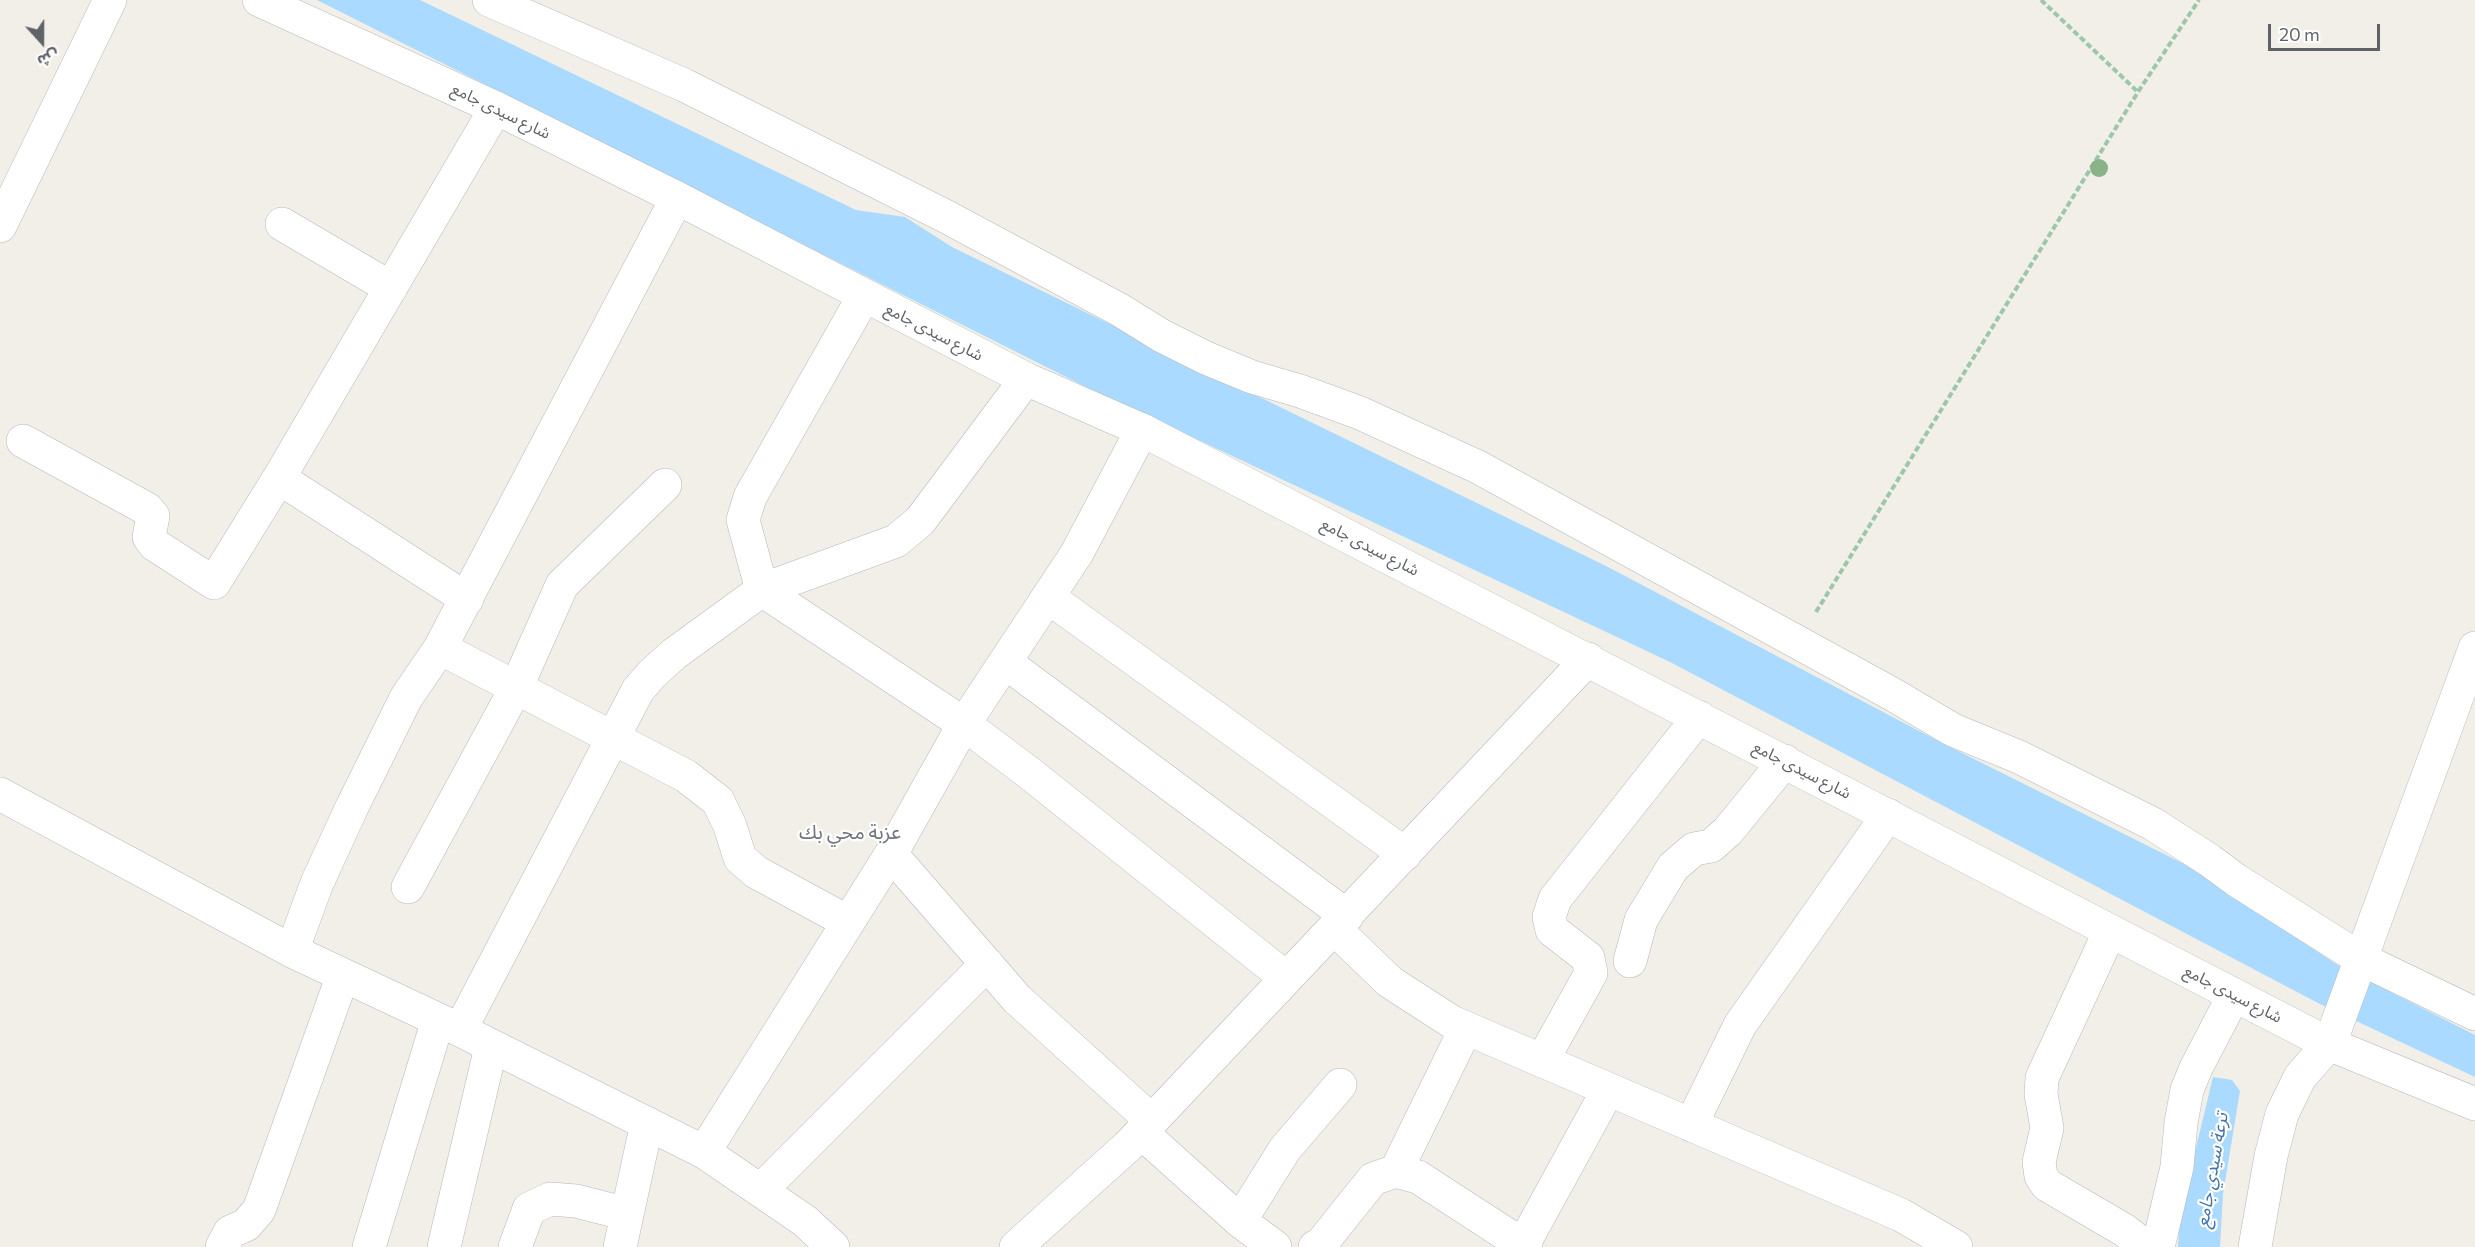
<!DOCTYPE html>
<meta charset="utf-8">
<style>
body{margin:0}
#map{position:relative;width:2475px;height:1247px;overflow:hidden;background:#f1efe8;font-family:Commissioner,"Noto Sans Arabic",sans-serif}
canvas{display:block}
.north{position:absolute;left:12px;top:12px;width:60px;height:60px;-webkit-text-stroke:4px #fff;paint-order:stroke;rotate:159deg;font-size:16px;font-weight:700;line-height:24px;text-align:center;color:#5f6368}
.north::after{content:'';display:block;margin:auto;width:21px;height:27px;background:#5f6368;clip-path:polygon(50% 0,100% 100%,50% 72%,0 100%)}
.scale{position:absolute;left:2268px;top:24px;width:112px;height:27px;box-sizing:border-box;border:3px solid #5f6368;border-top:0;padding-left:8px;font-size:18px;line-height:21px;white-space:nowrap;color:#5f6368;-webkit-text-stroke:4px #fff;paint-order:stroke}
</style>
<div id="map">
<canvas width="2475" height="1247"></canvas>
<div class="north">ش</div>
<div class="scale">20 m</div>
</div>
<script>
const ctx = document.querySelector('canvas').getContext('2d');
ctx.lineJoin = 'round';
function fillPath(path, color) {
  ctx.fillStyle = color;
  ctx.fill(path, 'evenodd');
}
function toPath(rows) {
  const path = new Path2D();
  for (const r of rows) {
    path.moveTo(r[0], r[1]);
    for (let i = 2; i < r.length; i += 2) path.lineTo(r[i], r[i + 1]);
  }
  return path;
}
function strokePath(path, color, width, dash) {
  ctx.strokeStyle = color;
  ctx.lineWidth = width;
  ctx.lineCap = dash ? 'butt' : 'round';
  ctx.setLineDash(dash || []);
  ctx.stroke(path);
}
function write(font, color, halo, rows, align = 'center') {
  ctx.font = font + ' Commissioner,"Noto Sans Arabic",sans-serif';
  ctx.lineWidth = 4.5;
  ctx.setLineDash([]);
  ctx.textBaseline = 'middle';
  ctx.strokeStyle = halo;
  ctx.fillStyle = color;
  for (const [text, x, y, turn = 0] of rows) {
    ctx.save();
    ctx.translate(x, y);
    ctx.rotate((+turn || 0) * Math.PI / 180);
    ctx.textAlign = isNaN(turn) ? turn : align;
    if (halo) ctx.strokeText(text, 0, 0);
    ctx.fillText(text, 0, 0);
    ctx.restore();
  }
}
fillPath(toPath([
 [317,0,420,0,856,210,905,217,952,247,1606,566,1940,742,2194,869,2336,964,2475,1035,2475,1077,2318,1003,1670,662,1088,388],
 [2213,1077,2232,1080,2240,1091,2223,1194,2220,1247,2178,1247,2180,1214]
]), '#aadaff');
const minor = toPath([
 [489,0,684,85,947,217,1120,310,1162,336,1206,358,1252,377,1300,391,1360,413,1478,467,1892,694,1953,730,2019,757,2153,824,2209,860,2236,880,2361,959,2475,1014],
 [282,224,391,288],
 [0,226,110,0],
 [864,296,750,497,743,520,762,590,964,724,1028,772,1286,978],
 [23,441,147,509,153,516,149,537,155,545,214,583,279,478,496,108],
 [279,478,467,599],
 [1048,597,1405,854],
 [440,648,686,776,718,801,730,826,740,858,756,872,848,922],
 [1005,662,1347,916],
 [0,794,292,951,460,1030,704,1152,805,1221,833,1247],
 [891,854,1017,999,1152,1121],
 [408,887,516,688,562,585,665,485],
 [1335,929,1390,982,1452,1022,1901,1215,1956,1247],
 [2110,931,2042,1078,2041,1094,2047,1128,2039,1162,2041,1176,2047,1185,2124,1230,2146,1247],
 [292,951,317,883,352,807,406,698,440,648,677,198],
 [1630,961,1641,920,1673,867,1694,849,1711,846,1728,831,1785,761],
 [460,1030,638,690,653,673,674,654,762,590,896,541,920,521,1026,379],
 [1542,1061,1591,973,1588,958,1552,930,1549,917,1555,899,1699,717],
 [1691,1125,1740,1025,1888,815],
 [1141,1132,1240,1221,1275,1247],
 [704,1152,891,854,964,724,1077,553,1142,430],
 [1396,1171,1466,1028],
 [762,1189,987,964],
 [1240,1221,1285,1149,1340,1085],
 [1523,1245,1608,1090],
 [222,1247,230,1232,246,1225,259,1210,343,975],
 [369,1247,438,1020],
 [444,1247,491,1047],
 [515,1247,529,1209,550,1199,576,1201,627,1214],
 [620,1247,647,1123],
 [1016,1247,1128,1146,1588,659],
 [1315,1247,1321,1244,1373,1179,1396,1171,1418,1177,1526,1247],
 [2158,1247,2177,1167,2181,1123,2187,1090,2196,1068,2234,995],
 [2255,1247,2271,1156,2282,1114,2300,1077,2329,1044,2333,1035,2475,648]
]);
const tertiary = toPath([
 [259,0,496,108,677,198,1026,379,1142,430,2329,1044,2475,1104]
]);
strokePath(minor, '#b5b8bc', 34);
strokePath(tertiary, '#b5b8bc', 34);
strokePath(toPath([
 [2041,0,2138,92],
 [1816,612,2138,92,2199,0]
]), '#9cc7a9', 4, [6, 3]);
strokePath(minor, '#fff', 33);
strokePath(tertiary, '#fff', 33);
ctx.fillStyle = '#89b387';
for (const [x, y] of [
 [2099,168]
]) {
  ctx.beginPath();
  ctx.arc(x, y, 9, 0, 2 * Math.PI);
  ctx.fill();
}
write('16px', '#5f6368', '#fff', [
 ["شارع سيدى جامع",501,111,26],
 ["شارع سيدى جامع",934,332,27],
 ["شارع سيدى جامع",1370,547,27],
 ["شارع سيدى جامع",1802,770,27],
 ["شارع سيدى جامع",2233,994,27]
]);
write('italic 18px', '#4174aa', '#fff', [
 ["ترعة سيدي جامع",2212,1170,-80]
]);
write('20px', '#70757a', '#fff', [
 ["عزبة محي بك",850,832]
]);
</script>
